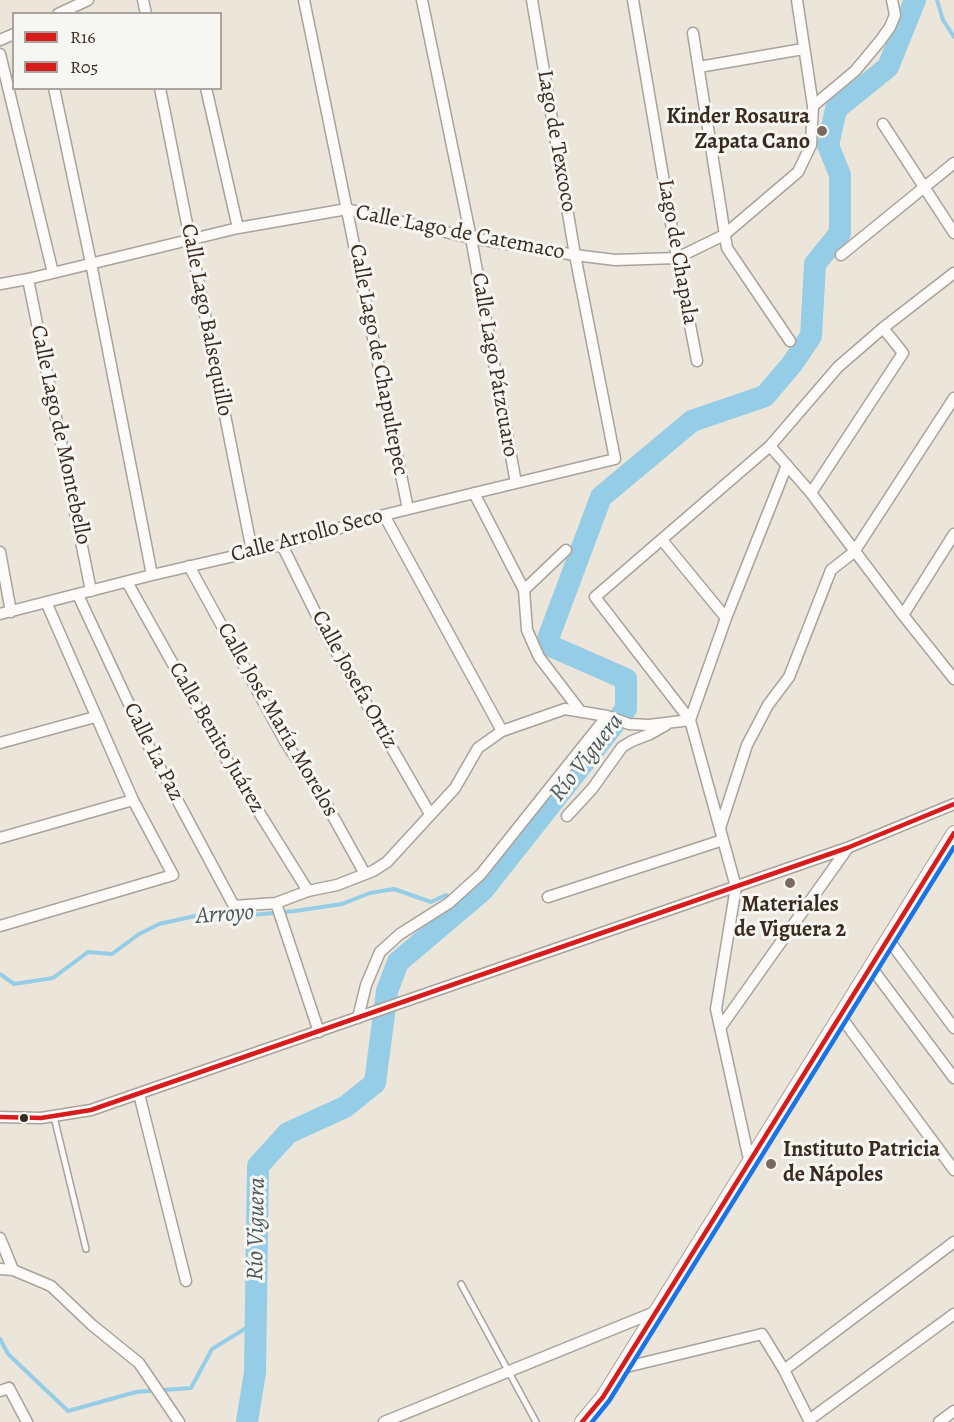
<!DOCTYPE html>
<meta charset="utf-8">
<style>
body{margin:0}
#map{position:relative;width:954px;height:1422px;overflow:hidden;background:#ece5da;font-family:Alegreya,serif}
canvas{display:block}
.legend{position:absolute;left:12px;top:12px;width:210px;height:78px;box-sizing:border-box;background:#f6f6f2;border:2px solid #aba49d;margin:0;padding:8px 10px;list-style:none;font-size:18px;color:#3b2a1e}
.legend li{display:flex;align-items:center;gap:12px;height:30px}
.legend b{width:30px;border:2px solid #aba49d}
</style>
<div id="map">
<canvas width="954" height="1422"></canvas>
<ul class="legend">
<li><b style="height:8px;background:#d81b1b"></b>R16</li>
<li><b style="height:8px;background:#d81b1b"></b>R05</li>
</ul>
</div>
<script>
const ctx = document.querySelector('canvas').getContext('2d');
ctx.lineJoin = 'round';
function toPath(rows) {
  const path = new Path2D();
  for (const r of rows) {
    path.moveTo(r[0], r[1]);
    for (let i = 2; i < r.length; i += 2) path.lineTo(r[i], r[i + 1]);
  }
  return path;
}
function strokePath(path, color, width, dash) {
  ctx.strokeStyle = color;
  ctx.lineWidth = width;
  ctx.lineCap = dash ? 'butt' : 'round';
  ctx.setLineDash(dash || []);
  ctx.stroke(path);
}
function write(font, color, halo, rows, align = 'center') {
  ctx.font = font + ' Alegreya,serif';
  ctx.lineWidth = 6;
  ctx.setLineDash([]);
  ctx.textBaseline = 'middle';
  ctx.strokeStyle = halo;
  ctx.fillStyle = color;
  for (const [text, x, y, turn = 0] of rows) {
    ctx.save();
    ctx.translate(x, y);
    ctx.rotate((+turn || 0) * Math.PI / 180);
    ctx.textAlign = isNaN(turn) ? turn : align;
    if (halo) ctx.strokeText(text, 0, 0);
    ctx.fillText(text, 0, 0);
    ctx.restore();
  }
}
strokePath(toPath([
 [937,0,943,20,954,37],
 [0,974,14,984,53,978,88,952,112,954,139,934,159,924,195,916,216,914,241,916,295,911,342,904,370,893,394,889,431,902,446,895,460,908],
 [0,1339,8,1354,68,1411,136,1392,191,1388,212,1349,256,1322]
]), '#95cde7', 4);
strokePath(toPath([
 [247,1422,255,1372,258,1166,288,1133,345,1107,375,1083,387,991,398,962,483,890,626,709,626,679,546,644,601,497,692,421,765,396,792,364,811,336,815,264,840,233,840,175,828,145,836,109,888,67,915,0]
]), '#95cde7', 22);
const service = toPath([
 [54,1117,86,1249],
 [461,1284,536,1422]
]);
const minor = toPath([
 [143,0,146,14],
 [304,0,408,509],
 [422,0,471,238,516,483],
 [633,0,677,258,697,361],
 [58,14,88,0],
 [693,33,727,248,790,341],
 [0,40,14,34],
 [0,54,53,273],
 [699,67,803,49],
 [54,88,91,263,152,575],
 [160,88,252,551],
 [206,88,238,228],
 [813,106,855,71,880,41,890,27,895,15,892,0],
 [883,124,954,233],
 [841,255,954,163],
 [28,279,91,591],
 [0,284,28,279,238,228,347,209,471,238,575,255,615,260,677,258,724,235,798,172,811,145,813,106,797,0],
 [770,446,811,493,903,615,954,679],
 [474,493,524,590,527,630,539,657,581,712],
 [811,493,903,353,883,328],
 [384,515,502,731],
 [662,540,726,618],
 [282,545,326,634,430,814],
 [0,552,11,612],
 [189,566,286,743,324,800,365,874],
 [127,582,229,764,308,891],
 [524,590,566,550],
 [78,595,151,751,234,906,276,903,308,891,337,885,373,871,387,862,455,788,478,748,502,731,565,709,607,716,629,724,649,725,690,720,726,618,787,465],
 [0,614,152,575,282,545,384,515,615,459,575,255,532,0],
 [903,615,954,534],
 [0,743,95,717],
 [567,816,592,789,622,747,632,741,650,734,666,725],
 [720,828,747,745,768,705,789,677,831,570,854,552,954,398],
 [0,838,133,800],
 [548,897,723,840],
 [276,903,319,1032],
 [0,926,173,875,133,800,46,602],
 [888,939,954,1028],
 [871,967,954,1078],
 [841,1017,954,1170],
 [358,1018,366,985,380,952,400,934,449,903,481,874,607,716],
 [720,1028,847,849],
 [139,1094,186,1281],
 [0,1117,41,1118,91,1110,847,848,954,804],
 [750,1164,716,1009,736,887,690,720,595,597,770,446,838,367,883,328,954,273],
 [0,1238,13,1270],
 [0,1269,13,1270,51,1286,92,1325,139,1363,179,1422],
 [622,1368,762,1334,784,1370,810,1422],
 [784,1370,954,1242],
 [0,1391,9,1388,27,1422],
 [809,1420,954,1314],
 [384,1422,655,1312],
 [939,1422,954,1411]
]);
const tertiary = toPath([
 [582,1422,603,1397,954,833]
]);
strokePath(service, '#a9a29b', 8);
strokePath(minor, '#a9a29b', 13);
strokePath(tertiary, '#a9a29b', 16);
strokePath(service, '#fcfbf9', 5);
strokePath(minor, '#fcfbf9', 10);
strokePath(tertiary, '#fcfbf9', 14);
strokePath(toPath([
 [0,1117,41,1118,91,1110,847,848,954,804]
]), '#d81b1b', 4.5);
strokePath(toPath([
 [582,1422,603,1397,954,833]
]), '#d81b1b', 4.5);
strokePath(toPath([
 [592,1422,609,1401,954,847]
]), '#1a73e8', 4.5);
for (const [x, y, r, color] of [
 [822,131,6,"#796b60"],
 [790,883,6,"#796b60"],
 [24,1118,5,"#3b2a1e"],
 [771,1164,6,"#796b60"]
]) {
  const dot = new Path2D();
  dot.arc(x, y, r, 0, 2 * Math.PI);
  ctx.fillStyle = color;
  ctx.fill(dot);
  strokePath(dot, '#f6f6f2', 2);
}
write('bold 22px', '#3b2a1e', '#f6f6f2', [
 ["Kinder Rosaura",810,118],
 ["Zapata Cano",810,143],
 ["Materiales",790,906,"center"],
 ["de Viguera 2",790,931,"center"],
 ["Instituto Patricia",783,1151,"left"],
 ["de Nápoles",783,1176,"left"]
], 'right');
write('22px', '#3b2a1e', '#f6f6f2', [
 ["Lago de Texcoco",556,141,80],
 ["Calle Lago de Catemaco",460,233,11],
 ["Lago de Chapala",677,252,80],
 ["Calle Lago Balsequillo",206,320,79],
 ["Calle Lago de Chapultepec",378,360,79],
 ["Calle Lago Pátzcuaro",494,365,80],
 ["Calle Lago de Montebello",60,435,78],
 ["Calle Arrollo Seco",307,536,-15],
 ["Calle Josefa Ortiz",354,680,61],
 ["Calle José María Morelos",277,720,60],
 ["Calle Benito Juárez",216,738,60],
 ["Calle La Paz",153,752,63]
]);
write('italic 24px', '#4b585c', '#f6f6f2', [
 ["Río Viguera",587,758,-52],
 ["Arroyo",225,915,-4],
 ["Río Viguera",257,1229,-89]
]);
</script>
